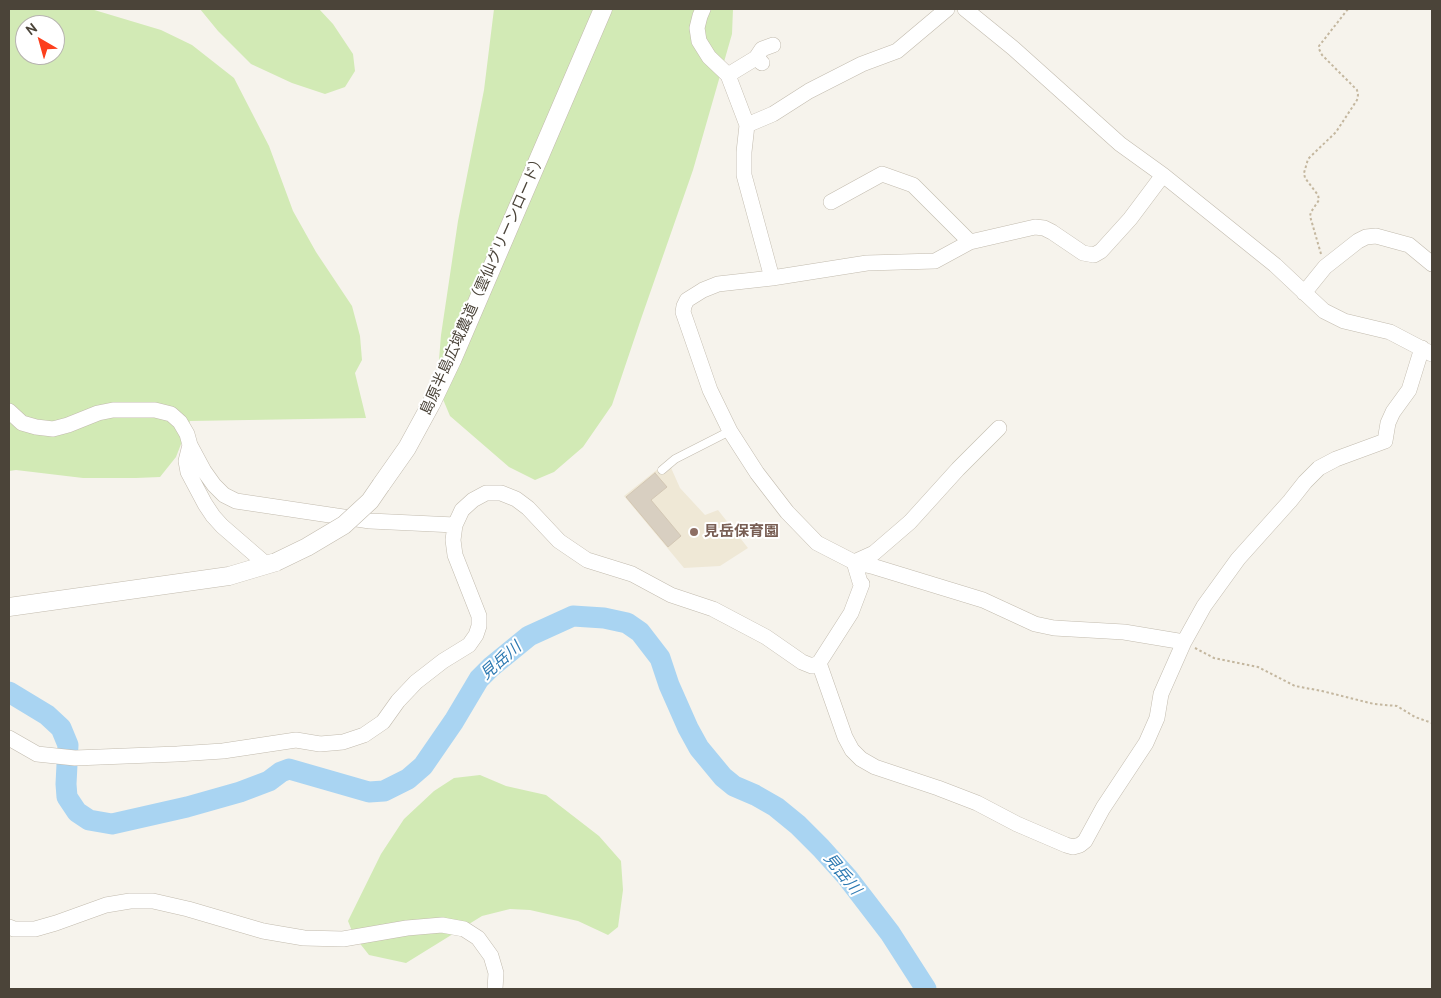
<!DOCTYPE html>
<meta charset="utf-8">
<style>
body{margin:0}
#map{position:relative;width:1441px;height:998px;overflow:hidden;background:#f6f3ec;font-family:Cabin,sans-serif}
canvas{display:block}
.frame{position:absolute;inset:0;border:10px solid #4b4439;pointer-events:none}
.north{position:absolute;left:15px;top:15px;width:50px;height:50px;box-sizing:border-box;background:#fff;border:1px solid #b7b4b0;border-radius:50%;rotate:322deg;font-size:14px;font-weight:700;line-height:20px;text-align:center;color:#4b4439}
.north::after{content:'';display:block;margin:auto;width:18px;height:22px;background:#fc3f1d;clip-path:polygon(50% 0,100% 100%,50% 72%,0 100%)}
</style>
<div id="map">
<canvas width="1441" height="998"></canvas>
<div class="frame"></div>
<div class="north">N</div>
</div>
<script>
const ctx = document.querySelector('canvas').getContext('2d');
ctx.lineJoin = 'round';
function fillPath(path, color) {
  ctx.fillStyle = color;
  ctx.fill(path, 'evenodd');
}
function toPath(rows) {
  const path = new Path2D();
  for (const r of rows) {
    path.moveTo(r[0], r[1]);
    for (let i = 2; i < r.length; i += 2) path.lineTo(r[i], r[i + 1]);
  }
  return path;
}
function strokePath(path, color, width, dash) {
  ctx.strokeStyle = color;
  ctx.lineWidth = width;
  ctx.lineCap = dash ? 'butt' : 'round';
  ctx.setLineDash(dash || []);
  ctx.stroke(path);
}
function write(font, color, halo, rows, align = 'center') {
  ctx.font = font + ' Cabin,"Noto Sans JP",sans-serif';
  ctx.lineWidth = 4;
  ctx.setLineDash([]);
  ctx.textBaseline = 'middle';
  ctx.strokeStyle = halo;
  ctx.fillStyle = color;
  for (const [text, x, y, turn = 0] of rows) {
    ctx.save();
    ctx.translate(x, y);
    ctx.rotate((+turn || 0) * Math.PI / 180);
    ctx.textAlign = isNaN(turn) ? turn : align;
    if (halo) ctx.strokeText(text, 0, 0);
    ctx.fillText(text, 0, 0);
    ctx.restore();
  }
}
fillPath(toPath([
 [668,461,680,488,705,515,718,510,748,548,720,566,684,568,624,496]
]), '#efe8d6');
fillPath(toPath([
 [9,9,91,9,161,30,192,45,234,78,269,146,293,211,316,252,352,306,360,336,362,360,355,373,366,418,190,421,176,457,160,477,136,478,83,478,16,470,9,471],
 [25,25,55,25,55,55,25,55],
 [200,9,319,9,333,24,353,54,355,71,345,87,325,94,292,83,251,64,218,31],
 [494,9,733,9,732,34,693,170,642,316,612,405,583,447,554,472,535,480,509,467,450,416,437,385,441,335,458,221,484,90],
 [480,775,506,786,546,795,599,836,621,861,623,890,618,927,608,935,578,921,530,910,510,909,482,916,406,963,369,955,354,936,348,921,381,854,404,819,434,791,454,778]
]), '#d2eab5');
strokePath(toPath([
 [9,692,47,715,61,728,68,745,66,784,67,797,77,812,89,820,112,824,187,807,240,792,269,781,281,772,289,769,369,792,384,791,408,779,423,766,454,721,479,679,491,667,529,636,573,616,604,618,627,623,640,632,660,658,669,685,688,728,699,748,723,777,734,786,755,795,776,807,798,825,821,848,847,877,890,933,926,989]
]), '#a9d4f2', 21);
const building = toPath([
 [655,473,667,487,651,500,681,536,668,547,626,497,655,473]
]);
fillPath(building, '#d8cfc1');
strokePath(building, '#d3c7b4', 1);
const service = toPath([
 [662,470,675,459,730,431]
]);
const minor = toPath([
 [703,9,700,16,697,28,699,41,709,57,728,75,747,125],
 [965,9,1013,48,1120,144,1163,175,1275,265,1324,311,1344,321,1390,332,1432,354],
 [756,58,762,49,773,45],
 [728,75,756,58,762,63],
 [1163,175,1130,219,1101,251,1094,255,1083,253,1052,232,1044,228,1035,227,970,242,935,261,867,263,772,278,718,284,703,290,687,300,684,306,683,312,710,390,730,431,757,473,787,512,817,543,854,562,875,567,983,600,1035,624,1054,628,1124,632,1184,642],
 [831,202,882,174,913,185,970,242],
 [772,278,744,175,744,152,747,125,773,114,809,91,862,64,897,51,947,9],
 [1304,293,1325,267,1358,241,1366,237,1376,236,1409,245,1432,264],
 [9,411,22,423,36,427,53,429,68,425,98,413,113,410,155,410,171,414,180,422,187,434,190,445,204,471,214,485,224,495,236,501,370,521,455,525],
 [190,445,186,461,188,472,205,504,213,516,222,526,267,565],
 [854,562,874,553,910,522,958,469,999,428],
 [819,663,845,737,852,750,861,759,875,767,938,788,977,803,1017,824,1066,845,1073,847,1080,845,1085,841,1103,808,1146,743,1157,718,1161,694,1184,642,1204,606,1238,559,1290,501,1305,482,1319,468,1336,459,1385,441,1388,423,1393,412,1409,390,1422,348],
 [9,738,37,754,75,758,177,754,223,751,296,740,320,744,343,742,364,735,383,722,398,701,416,682,443,661,469,645,476,635,479,626,479,616,455,555,453,540,455,525,462,510,473,500,486,493,501,493,516,499,528,508,559,541,587,560,632,574,671,595,713,609,766,637,802,662,812,666,819,663,851,613,862,584,860,582,854,562],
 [9,927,14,929,35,929,56,923,106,905,130,901,153,901,188,909,263,931,304,938,343,939,407,928,442,925,464,929,478,938,491,956,496,973,495,989]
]);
const tertiary = toPath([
 [381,485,407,448,431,404,453,358,603,9],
 [9,607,229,576,276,562]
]);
strokePath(service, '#c2bbae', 9);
strokePath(minor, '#c2bbae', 16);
strokePath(tertiary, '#c2bbae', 19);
strokePath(toPath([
 [1321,254,1310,216,1311,212,1319,200,1318,195,1305,178,1304,173,1308,159,1336,132,1357,100,1358,95,1357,90,1322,55,1319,49,1319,46,1348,9],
 [1195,648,1214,658,1258,667,1295,686,1322,691,1374,704,1397,706,1415,717,1432,723]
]), '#c4b79f', 2, [2.5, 2.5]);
strokePath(service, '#fff', 8);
strokePath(minor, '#fff', 15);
strokePath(tertiary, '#fff', 18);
const tertiaryBridge = toPath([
 [276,562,307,547,344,525,370,501,381,485]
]);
strokePath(tertiaryBridge, '#c2bbae', 19, []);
strokePath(tertiaryBridge, '#fff', 18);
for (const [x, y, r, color] of [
 [694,532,5,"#8d6e63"]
]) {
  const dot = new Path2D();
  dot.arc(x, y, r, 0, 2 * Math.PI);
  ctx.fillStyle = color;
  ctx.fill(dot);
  strokePath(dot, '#fff', 2);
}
write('15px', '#4b4439', '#fff', [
 ["島原半島広域農道（雲仙グリーンロード）",483,284,-66]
]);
write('bold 15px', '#785e54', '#fff', [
 ["見岳保育園",704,532]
], 'left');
write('italic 16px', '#2e7ab2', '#fff', [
 ["見岳川",501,661,-41],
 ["見岳川",842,874,51]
]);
</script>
